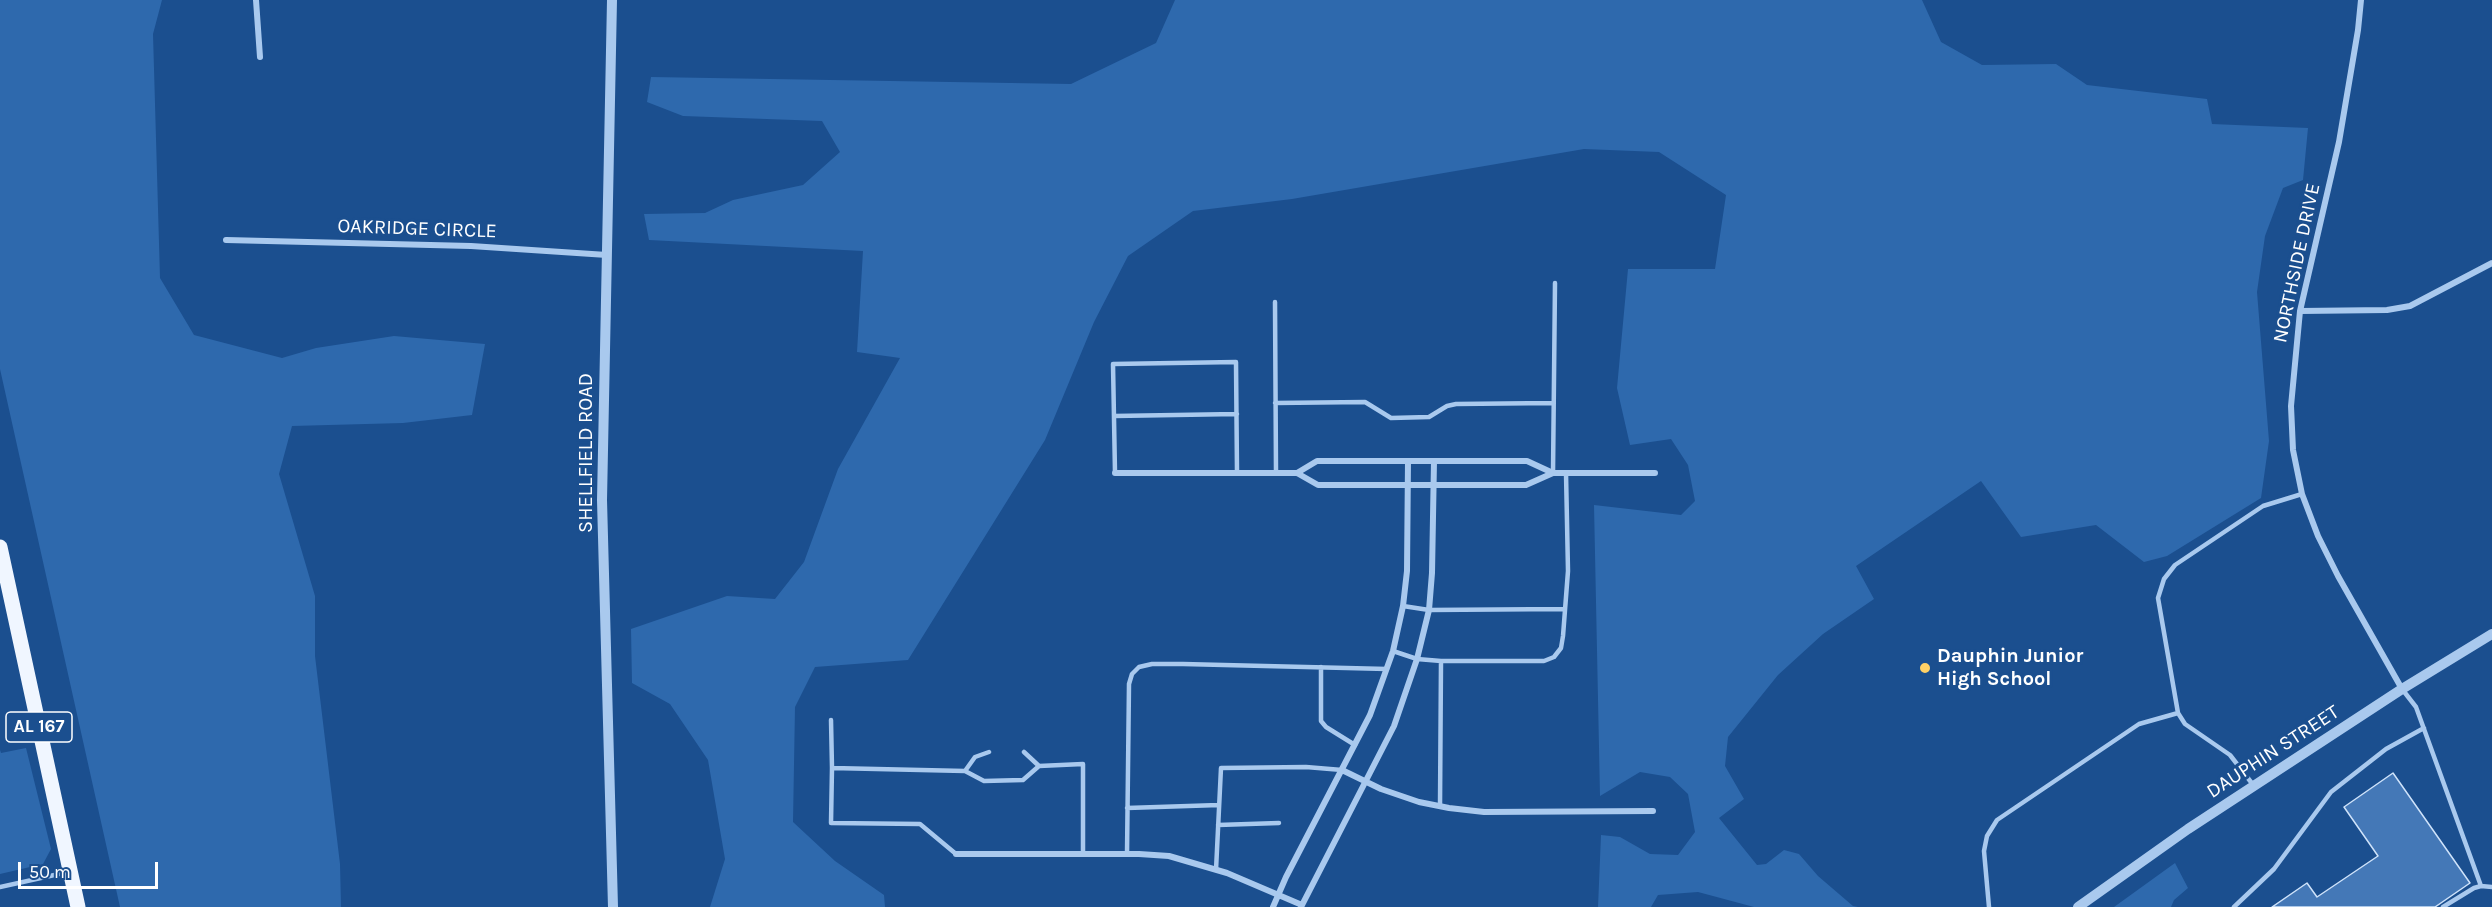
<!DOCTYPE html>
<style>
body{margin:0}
#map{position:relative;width:2492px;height:907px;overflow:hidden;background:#1b4f8f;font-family:Karla,sans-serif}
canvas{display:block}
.scale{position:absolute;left:18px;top:862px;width:140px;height:27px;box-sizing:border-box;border:3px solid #fff;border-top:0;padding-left:8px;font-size:18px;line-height:21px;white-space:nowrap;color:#fff;-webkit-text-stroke:4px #1b4f8f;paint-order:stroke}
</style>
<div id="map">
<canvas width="2492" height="907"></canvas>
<div class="scale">50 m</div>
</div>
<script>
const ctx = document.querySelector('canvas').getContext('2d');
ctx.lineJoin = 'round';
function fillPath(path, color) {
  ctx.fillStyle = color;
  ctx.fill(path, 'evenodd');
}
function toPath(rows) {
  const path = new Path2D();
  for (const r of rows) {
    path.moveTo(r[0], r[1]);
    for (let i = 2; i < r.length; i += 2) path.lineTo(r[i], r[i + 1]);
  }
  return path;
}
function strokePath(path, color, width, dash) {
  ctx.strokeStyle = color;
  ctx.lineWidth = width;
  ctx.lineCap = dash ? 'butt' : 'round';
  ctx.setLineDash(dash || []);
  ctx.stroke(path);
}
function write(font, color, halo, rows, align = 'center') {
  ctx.font = font + ' Karla,sans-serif';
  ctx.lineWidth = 6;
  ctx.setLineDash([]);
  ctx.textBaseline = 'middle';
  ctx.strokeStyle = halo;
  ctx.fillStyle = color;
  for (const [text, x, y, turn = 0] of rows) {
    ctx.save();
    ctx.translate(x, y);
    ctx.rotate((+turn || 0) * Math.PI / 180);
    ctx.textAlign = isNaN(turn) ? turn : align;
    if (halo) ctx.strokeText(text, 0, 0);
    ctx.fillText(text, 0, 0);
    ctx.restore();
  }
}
fillPath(toPath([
 [0,0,162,0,153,34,160,278,194,335,282,358,316,348,394,336,485,344,472,415,403,423,292,426,279,474,315,596,315,656,340,864,341,907,120,907,0,369],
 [1175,0,1922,0,1941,42,1982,65,2056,64,2087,85,2207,99,2212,124,2308,128,2303,180,2283,188,2265,236,2257,292,2269,441,2261,498,2167,556,2144,562,2096,525,2021,537,1981,481,1856,566,1874,599,1823,634,1778,675,1728,737,1725,766,1744,799,1719,818,1757,865,1766,864,1784,850,1799,854,1818,876,1853,906,1858,907,1754,907,1698,892,1658,895,1651,907,1598,907,1601,835,1620,837,1650,854,1678,855,1695,832,1688,794,1670,777,1640,772,1600,796,1594,505,1681,515,1695,501,1688,465,1671,439,1630,445,1617,388,1628,269,1715,269,1726,195,1659,152,1584,149,1292,199,1193,211,1128,256,1094,322,1045,440,908,660,815,667,795,707,793,822,835,861,884,895,885,907,710,907,725,859,708,760,670,704,632,683,631,629,727,596,775,599,804,562,838,469,900,358,857,352,863,251,649,240,644,214,705,213,733,200,803,185,840,152,822,121,683,116,647,102,651,77,1071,84,1156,43],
 [26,748,51,849,43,864,0,874,0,750,1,753],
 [2175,863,2188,888,2174,900,2171,907,2114,907]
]), '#2e69ad');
const building = toPath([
 [2393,773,2470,883,2435,907,2272,907,2307,883,2317,897,2378,856,2344,807,2393,773]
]);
fillPath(building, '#4478b7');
strokePath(building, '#cfe3fa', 1.5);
strokePath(toPath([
 [1275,302,1276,473],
 [1275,403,1365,402,1391,418,1429,417,1447,406,1456,404,1553,403],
 [1114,416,1237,414],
 [1115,473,1113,364,1236,362,1237,473],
 [1553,473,1555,283],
 [1403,606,1429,610,1565,609],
 [1393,651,1417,659,1441,661,1544,661,1554,657,1561,648,1563,636,1568,571,1566,473],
 [1321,667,1321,721,1326,727,1355,745],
 [2402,689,2416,707,2481,886],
 [831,720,832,768],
 [1024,752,1039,766],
 [965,771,975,757,989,752],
 [2254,786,2230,755,2185,724,2178,713,2158,598,2164,579,2175,565,2263,506,2302,494],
 [1440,806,1441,661],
 [1127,808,1219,805],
 [1218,825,1279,823],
 [956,854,920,824,831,823,832,768,965,771,984,781,1023,780,1039,766,1083,764,1083,854],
 [1127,854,1129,684,1132,674,1139,667,1152,664,1183,664,1387,669],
 [1216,870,1221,768,1306,767,1342,770],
 [0,887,68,872],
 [1989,907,1984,851,1987,836,1997,820,2139,724,2178,713],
 [2234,907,2274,869,2331,792,2386,749,2424,728],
 [2443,907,2474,888,2481,886,2492,887]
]), '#a9c9ee', 4.5);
strokePath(toPath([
 [256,0,260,57],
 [2361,0,2358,30,2339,142,2300,311,2291,406,2293,450,2302,494,2318,536,2338,576,2402,689],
 [226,240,471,246,607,255],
 [2300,311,2387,310,2410,306,2492,263],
 [1115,473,1297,473,1318,485,1526,485,1553,473],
 [1297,473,1317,461,1527,461,1553,473,1655,473],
 [1342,770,1381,789,1419,802,1449,808,1484,812,1653,811],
 [956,854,1139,854,1169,856,1227,873,1302,905],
 [1273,907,1286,877,1370,715,1393,651,1403,606,1407,571,1408,461],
 [1301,907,1394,726,1417,659,1429,610,1432,573,1434,461]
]), '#a9c9ee', 6);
strokePath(toPath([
 [612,0,602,500,613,907],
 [2078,907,2188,829,2402,689,2492,634]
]), '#a9c9ee', 10);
strokePath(toPath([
 [0,547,78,907]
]), '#f0f6ff', 15);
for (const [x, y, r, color] of [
 [1925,668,6,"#ffd166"]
]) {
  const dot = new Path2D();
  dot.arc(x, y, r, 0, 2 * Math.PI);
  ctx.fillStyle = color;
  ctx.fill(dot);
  strokePath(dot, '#1b4f8f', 2);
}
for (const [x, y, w] of [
 [39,727,66]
]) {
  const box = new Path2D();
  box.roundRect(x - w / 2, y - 15, w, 30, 4.5);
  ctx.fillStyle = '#1b4f8f';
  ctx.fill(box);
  strokePath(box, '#fff', 1.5);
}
write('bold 18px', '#fff', null, [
 ["AL 167",39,727]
]);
write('20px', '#fff', '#1b4f8f', [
 ["OAKRIDGE CIRCLE",417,229,2],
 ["NORTHSIDE DRIVE",2297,263,-78],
 ["SHELLFIELD ROAD",586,453,-90],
 ["DAUPHIN STREET",2273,752,-33]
]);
write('bold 20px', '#fff', '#1b4f8f', [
 ["Dauphin Junior",1937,656],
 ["High School",1937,679]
], 'left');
</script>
